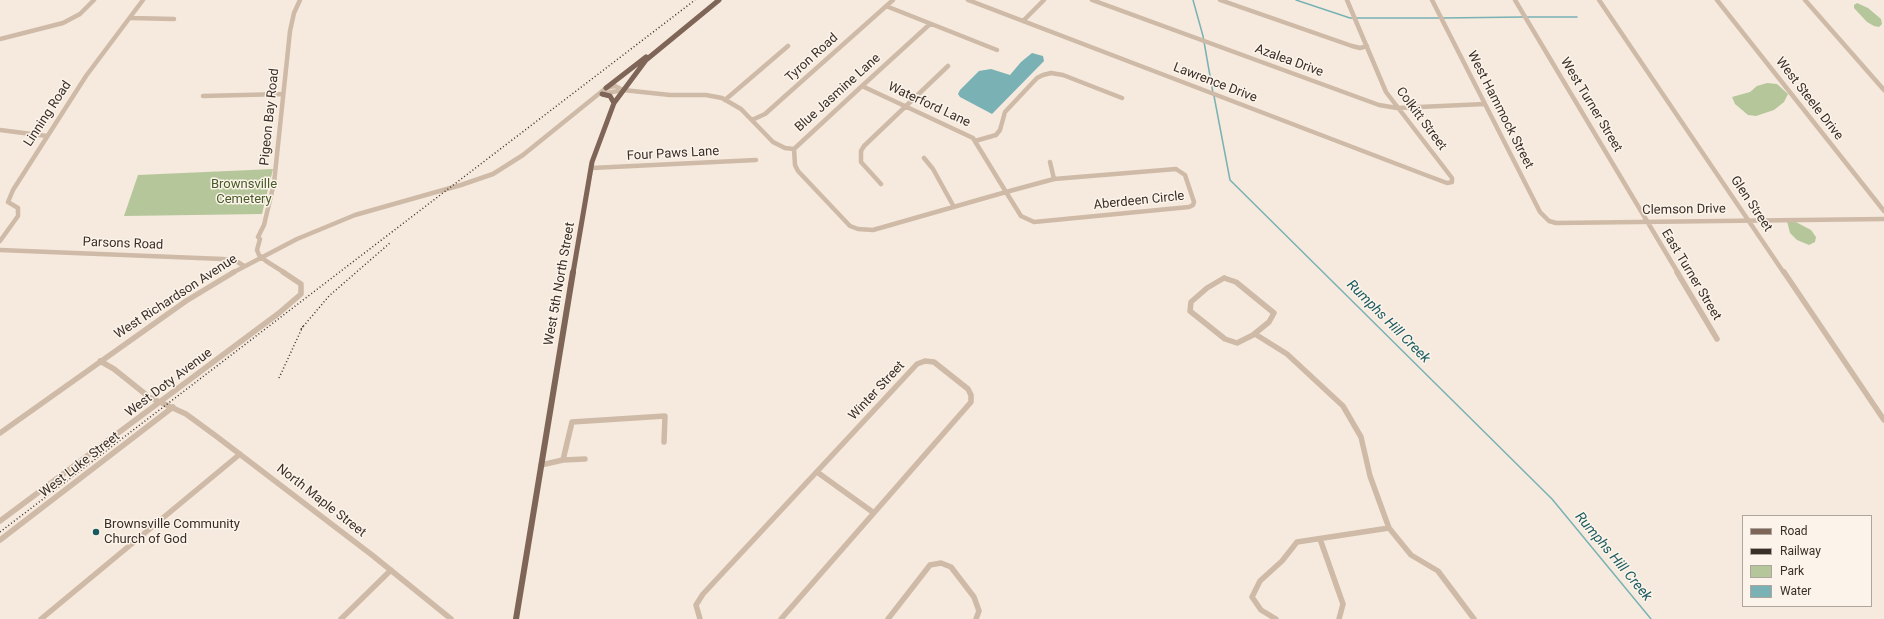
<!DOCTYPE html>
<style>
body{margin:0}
#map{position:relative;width:1884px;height:619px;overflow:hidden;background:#f5eadd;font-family:Roboto,sans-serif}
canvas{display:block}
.legend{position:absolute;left:1742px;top:515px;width:130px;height:92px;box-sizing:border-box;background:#fcf4ea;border:1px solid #aea59c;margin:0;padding:5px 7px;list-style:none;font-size:12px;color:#3a2e28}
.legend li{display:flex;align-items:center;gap:8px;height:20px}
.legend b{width:20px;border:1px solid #aea59c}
</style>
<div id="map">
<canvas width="1884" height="619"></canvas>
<ul class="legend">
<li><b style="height:5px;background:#7e6558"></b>Road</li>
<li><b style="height:5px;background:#3a2e28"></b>Railway</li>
<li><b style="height:11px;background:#b6c69b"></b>Park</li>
<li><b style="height:11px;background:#79b1b5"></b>Water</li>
</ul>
</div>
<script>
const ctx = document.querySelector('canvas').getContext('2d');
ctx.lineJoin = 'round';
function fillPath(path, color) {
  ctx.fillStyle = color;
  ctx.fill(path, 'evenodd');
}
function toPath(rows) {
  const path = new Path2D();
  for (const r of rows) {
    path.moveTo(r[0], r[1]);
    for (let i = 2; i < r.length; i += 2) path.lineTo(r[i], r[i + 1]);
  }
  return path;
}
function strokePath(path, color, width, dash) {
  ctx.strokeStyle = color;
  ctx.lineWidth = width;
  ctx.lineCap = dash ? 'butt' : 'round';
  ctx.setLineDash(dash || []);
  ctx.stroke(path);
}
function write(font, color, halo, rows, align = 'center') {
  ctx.font = font + ' Roboto,sans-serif';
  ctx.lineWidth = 3;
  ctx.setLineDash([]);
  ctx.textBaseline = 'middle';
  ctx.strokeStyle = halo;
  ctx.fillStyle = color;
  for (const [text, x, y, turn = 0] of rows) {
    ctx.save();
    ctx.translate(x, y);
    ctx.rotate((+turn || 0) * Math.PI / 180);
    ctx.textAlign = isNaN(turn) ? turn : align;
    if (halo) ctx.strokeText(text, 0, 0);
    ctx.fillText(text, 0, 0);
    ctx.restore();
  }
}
fillPath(toPath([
 [1857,3,1868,8,1881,19,1882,24,1879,27,1874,26,1867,22,1854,8,1854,5],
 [1767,83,1777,84,1788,94,1784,102,1774,110,1756,116,1748,115,1735,104,1732,97,1750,92,1757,86],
 [273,169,262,214,124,216,138,175],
 [1792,220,1811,230,1816,237,1815,242,1809,245,1797,240,1790,233,1787,221]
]), '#b6c69b');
fillPath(toPath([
 [1032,53,1043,56,1044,61,992,114,960,97,958,94,960,90,979,71,991,69,1010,75,1021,62]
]), '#79b1b5');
strokePath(toPath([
 [1193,0,1203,36,1213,93],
 [1296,0,1350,18,1439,18],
 [1527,17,1577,17],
 [1443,18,1523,17],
 [1214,96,1230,180,1552,499,1651,619]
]), '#79b1b5', 1.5);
strokePath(toPath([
 [968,0,1423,174,1447,183,1452,182,1452,178,1386,92,1347,0],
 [1092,0,1379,105,1397,108,1485,104],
 [1220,0,1352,46,1360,48,1367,46],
 [1432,0,1540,212,1549,221,1556,223,1884,219],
 [1515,0,1678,273],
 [1599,0,1784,273],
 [1717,0,1884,211],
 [1805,0,1884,90],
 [886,6,997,50],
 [131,18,174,19],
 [1023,21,1044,0],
 [0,39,63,23,80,14,94,0],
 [862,86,973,138,1006,192],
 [862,86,794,149,795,165,798,171,850,226,858,229,873,230,1006,192],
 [862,86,930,24],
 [602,94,623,90,670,95,706,95,722,98,741,109,773,142,785,148,794,149],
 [203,96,283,94],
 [725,100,788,46],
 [752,120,765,114,893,0],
 [0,130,47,136],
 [975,141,996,135,1000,130,1005,112,1037,78,1043,75,1051,73,1063,75,1122,98],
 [924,158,933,169,954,207],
 [1050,162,1054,179],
 [592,168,756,160],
 [1176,169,1185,175,1194,202,1193,205,1189,207,1034,222,1021,216,1006,192,1054,179,1176,169],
 [881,184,861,162,861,151,864,146,948,66],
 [0,241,18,216,18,208,8,202,13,190,86,76,143,0],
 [0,250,223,259,236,261,244,266],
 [232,273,297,239,355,215,461,185,493,174,523,155,606,88,615,86,623,90],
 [285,273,266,261,259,255,257,250,260,239,258,237,264,225,274,183,290,31,294,13,300,0]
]), '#cebaa7', 4.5);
strokePath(toPath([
 [1677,272,1717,339],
 [1784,272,1884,420],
 [1224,278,1236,282,1274,313,1269,322,1253,335,1237,343,1225,339,1190,311,1191,302,1207,288,1224,278],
 [1255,334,1287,354,1343,406,1361,437,1370,476,1389,528,1411,555,1438,571,1474,619],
 [100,361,114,369,149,397,186,414,216,436,372,555,451,619],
 [0,433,186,301,234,272],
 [563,460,572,422,665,416,664,442],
 [541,465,563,460,585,459],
 [817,472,874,513],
 [0,521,279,313,301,294,301,284,283,272],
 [1320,539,1343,604,1339,619],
 [0,540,173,407],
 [41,619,240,454],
 [341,619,391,570],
 [700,619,696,605,703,594,917,364,925,361,934,362,968,389,971,395,971,402,781,619],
 [888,619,930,565,941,563,951,567,974,597,979,611,976,619],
 [1276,619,1261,610,1252,597,1260,581,1282,561,1297,542,1389,528]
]), '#cebaa7', 5.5);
strokePath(toPath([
 [606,88,646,57],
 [602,94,610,96,614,103],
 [573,273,592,162,614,103,646,60,719,0]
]), '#7e6558', 5);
strokePath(toPath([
 [516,619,573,272]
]), '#7e6558', 6);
strokePath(toPath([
 [301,329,329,296,391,242],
 [279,378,303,326],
 [0,532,695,0]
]), '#3a2e28', 1.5, [1, 2.5]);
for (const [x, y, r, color] of [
 [96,532,4,"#195a60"]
]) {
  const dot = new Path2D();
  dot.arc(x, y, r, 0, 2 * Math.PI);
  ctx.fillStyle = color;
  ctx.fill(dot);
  strokePath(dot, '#fcf4ea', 1.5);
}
write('13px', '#3a2e28', '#fcf4ea', [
 ["Tyron Road",812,58,-42],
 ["Azalea Drive",1289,61,20],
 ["Lawrence Drive",1215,83,21],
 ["Blue Jasmine Lane",838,93,-42],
 ["West Steele Drive",1809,99,52],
 ["Waterford Lane",929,105,25],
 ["West Turner Street",1591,105,59],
 ["West Hammock Street",1500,110,63],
 ["Linning Road",48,114,-57],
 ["Pigeon Bay Road",270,117,-84],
 ["Colkitt Street",1421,119,53],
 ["Four Paws Lane",673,154,-3],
 ["Aberdeen Circle",1139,201,-6],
 ["Glen Street",1751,204,56],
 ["Clemson Drive",1684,210,-1],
 ["Parsons Road",123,244,2],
 ["East Turner Street",1691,275,59],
 ["West 5th North Street",560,284,-80],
 ["West Richardson Avenue",176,297,-33],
 ["West Doty Avenue",169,383,-37],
 ["Winter Street",877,391,-47],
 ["West Luke Street",80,465,-38],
 ["North Maple Street",321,501,38]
]);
write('13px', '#485b29', '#fcf4ea', [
 ["Brownsville",244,185],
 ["Cemetery",244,200]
]);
write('13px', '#3a2e28', '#fcf4ea', [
 ["Brownsville Community",104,525],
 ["Church of God",104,540]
], 'left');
write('italic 14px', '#195a60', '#fcf4ea', [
 ["Rumphs Hill Creek",1388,322,45],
 ["Rumphs Hill Creek",1613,557,50]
]);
</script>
